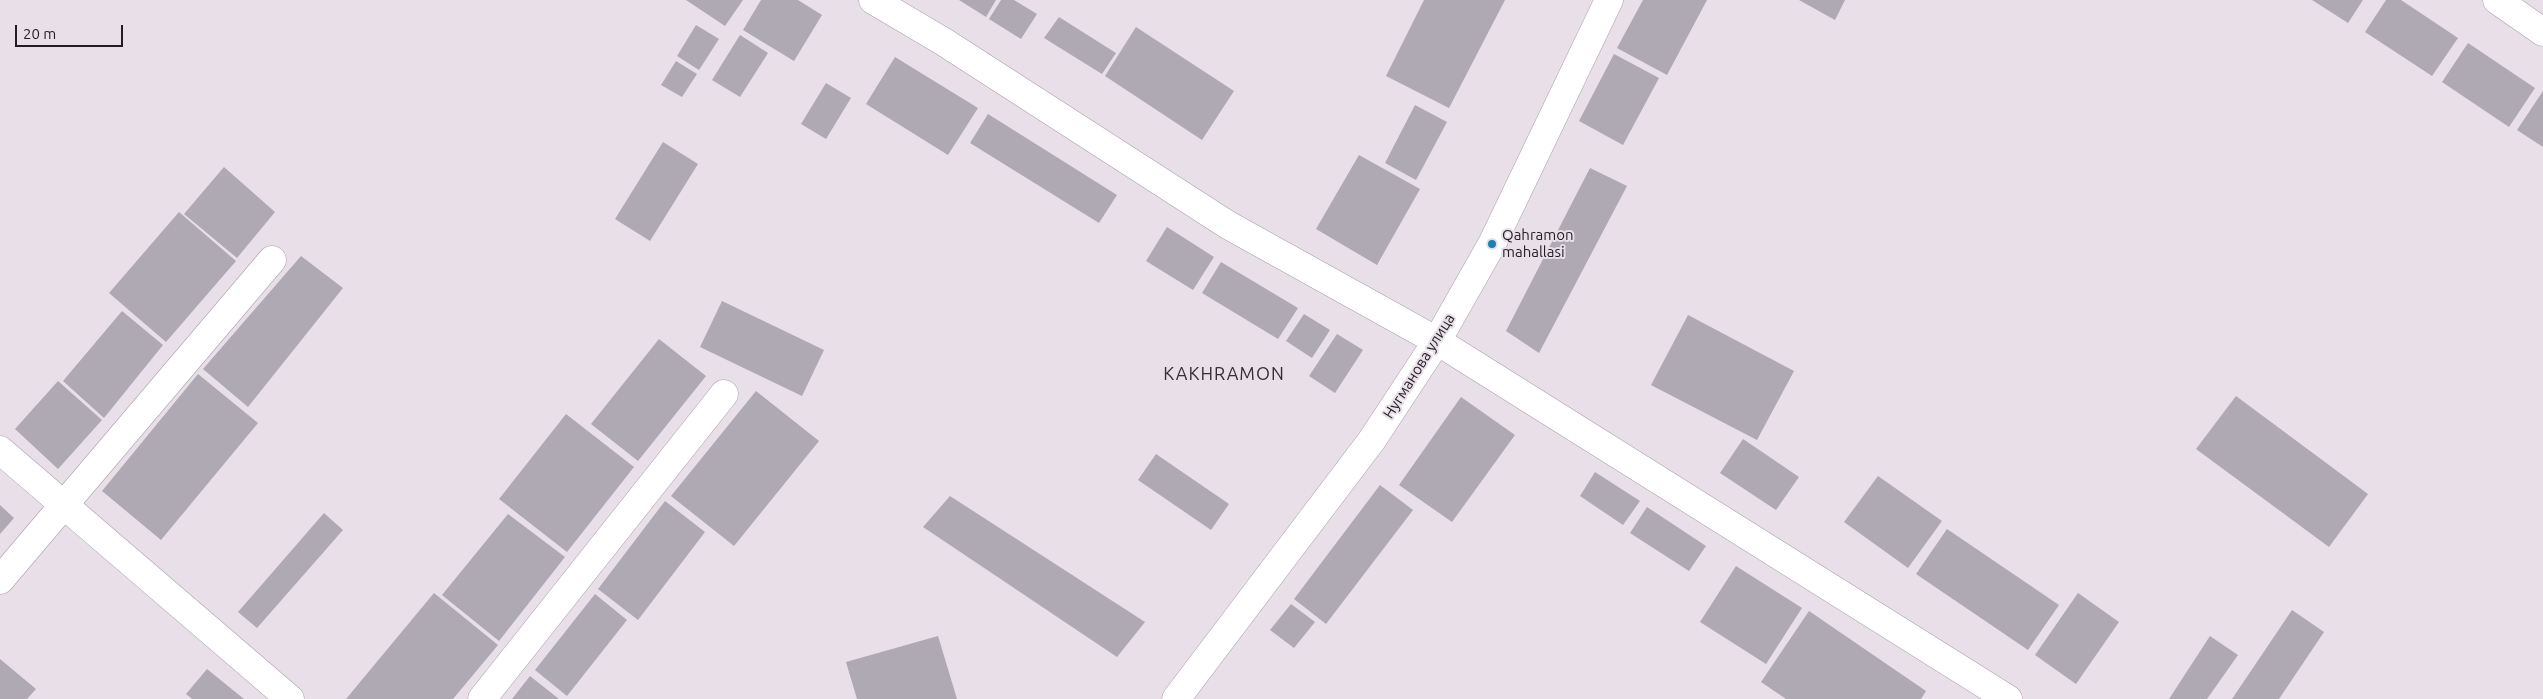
<!DOCTYPE html>
<meta charset="utf-8">
<style>
body{margin:0}
#map{position:relative;width:2543px;height:699px;overflow:hidden;background:#e8dfe8;font-family:Ubuntu,sans-serif}
canvas{display:block}
.scale{position:absolute;left:15px;top:25px;width:108px;height:22px;box-sizing:border-box;border:2px solid #211d21;border-top:0;padding-left:6px;font-size:15px;line-height:18px;white-space:nowrap;color:#211d21;-webkit-text-stroke:4px #e8dfe8;paint-order:stroke}
</style>
<div id="map">
<canvas width="2543" height="699"></canvas>
<div class="scale">20 m</div>
</div>
<script>
const ctx = document.querySelector('canvas').getContext('2d');
ctx.lineJoin = 'round';
function fillPath(path, color) {
  ctx.fillStyle = color;
  ctx.fill(path, 'evenodd');
}
function toPath(rows) {
  const path = new Path2D();
  for (const r of rows) {
    path.moveTo(r[0], r[1]);
    for (let i = 2; i < r.length; i += 2) path.lineTo(r[i], r[i + 1]);
  }
  return path;
}
function strokePath(path, color, width, dash) {
  ctx.strokeStyle = color;
  ctx.lineWidth = width;
  ctx.lineCap = dash ? 'butt' : 'round';
  ctx.setLineDash(dash || []);
  ctx.stroke(path);
}
function write(font, color, halo, rows, align = 'center') {
  ctx.font = font + ' Ubuntu,sans-serif';
  ctx.lineWidth = 4;
  ctx.setLineDash([]);
  ctx.textBaseline = 'middle';
  ctx.strokeStyle = halo;
  ctx.fillStyle = color;
  for (const [text, x, y, turn = 0] of rows) {
    ctx.save();
    ctx.translate(x, y);
    ctx.rotate((+turn || 0) * Math.PI / 180);
    ctx.textAlign = isNaN(turn) ? turn : align;
    if (halo) ctx.strokeText(text, 0, 0);
    ctx.fillText(text, 0, 0);
    ctx.restore();
  }
}
fillPath(toPath([
 [686,0,743,0,725,26],
 [761,0,798,0,822,15,794,61,743,30],
 [959,0,996,0,986,17],
 [1001,0,1014,0,1037,14,1021,39,989,19],
 [1424,0,1505,0,1449,108,1386,76],
 [1643,0,1707,0,1667,75,1617,48],
 [1799,0,1845,0,1835,20],
 [2312,0,2363,0,2348,23],
 [2386,0,2401,0,2458,38,2432,76,2365,32],
 [1059,17,1116,53,1102,74,1044,38],
 [696,25,719,39,699,70,677,56],
 [1136,27,1234,91,1202,140,1105,76],
 [740,35,768,53,740,97,712,80],
 [2468,43,2535,88,2509,127,2442,82],
 [1614,54,1659,78,1623,145,1579,121],
 [895,57,978,108,948,155,866,104],
 [676,61,697,74,682,97,661,85],
 [826,83,851,98,826,139,801,124],
 [2543,91,2543,147,2517,130],
 [1415,105,1447,122,1416,180,1385,163],
 [988,114,1117,195,1099,223,970,143],
 [663,142,698,164,650,241,615,219],
 [1359,155,1420,189,1377,265,1316,229],
 [224,167,275,212,237,258,184,214],
 [1590,168,1627,186,1539,353,1506,331],
 [179,212,236,261,166,342,109,293],
 [1167,227,1214,257,1193,290,1146,261],
 [301,256,343,288,248,407,203,369],
 [1221,262,1298,308,1278,339,1202,293],
 [722,301,824,350,802,396,700,347],
 [122,311,163,345,104,418,63,381],
 [1304,314,1330,330,1312,358,1286,341],
 [1688,315,1794,371,1757,440,1651,385],
 [1337,334,1363,350,1335,393,1309,376],
 [659,339,706,376,638,461,591,424],
 [198,374,258,423,161,540,102,491],
 [58,381,102,420,58,469,15,429],
 [756,391,819,441,734,546,671,496],
 [2236,396,2368,494,2329,547,2196,449],
 [1461,397,1515,435,1452,522,1399,485],
 [566,414,634,467,567,552,499,499],
 [1743,439,1799,477,1776,510,1720,473],
 [1156,454,1229,504,1211,530,1138,480],
 [1595,472,1640,501,1623,525,1580,496],
 [1878,476,1942,521,1908,568,1844,522],
 [1380,485,1413,510,1326,624,1294,599],
 [950,496,1145,622,1117,657,923,527],
 [665,501,705,532,638,620,598,589],
 [0,505,14,518,0,534],
 [1647,507,1706,546,1689,571,1630,533],
 [324,513,343,530,257,628,238,612],
 [508,514,565,557,499,641,442,595],
 [1947,529,2059,605,2028,650,1916,574],
 [1736,566,1802,608,1766,664,1700,622],
 [434,593,498,645,453,699,346,699],
 [2078,593,2119,622,2076,684,2035,655],
 [595,594,627,620,567,696,535,670],
 [1291,604,1315,622,1294,648,1270,630],
 [2292,610,2324,632,2279,699,2232,699],
 [1809,611,1926,691,1921,699,1786,699,1761,682],
 [938,636,957,699,857,699,846,662],
 [2210,636,2238,655,2207,699,2169,699],
 [0,659,36,689,27,699,0,699],
 [207,669,244,699,192,699,186,694],
 [530,676,559,699,512,699]
]), '#aea9b3');
const street = toPath([
 [873,0,944,42,1228,225,1437,341,2008,699],
 [2497,0,2543,32],
 [0,450,290,699],
 [0,580,272,260],
 [482,699,724,394]
]);
const secondary = toPath([
 [1176,699,1372,440,1437,341,1492,244,1609,0]
]);
strokePath(street, '#a9a0a8', 29);
strokePath(secondary, '#a9a0a8', 29);
strokePath(street, '#fff', 28);
strokePath(secondary, '#fff', 28);
for (const [x, y, r, color] of [
 [1492,244,5,"#1784ac"]
]) {
  const dot = new Path2D();
  dot.arc(x, y, r, 0, 2 * Math.PI);
  ctx.fillStyle = color;
  ctx.fill(dot);
  strokePath(dot, '#e8dfe8', 2);
}
write('15px', '#211d21', '#e8dfe8', [
 ["Qahramon",1502,235],
 ["mahallasi",1502,252]
], 'left');
write('15px', '#211d21', '#e8dfe8', [
 ["Нугманова улица",1419,366,-58]
]);
ctx.letterSpacing = '1px';
write('18px', '#352e34', '#e8dfe8', [
 ["KAKHRAMON",1224,374]
]);
ctx.letterSpacing = '0px';
</script>
